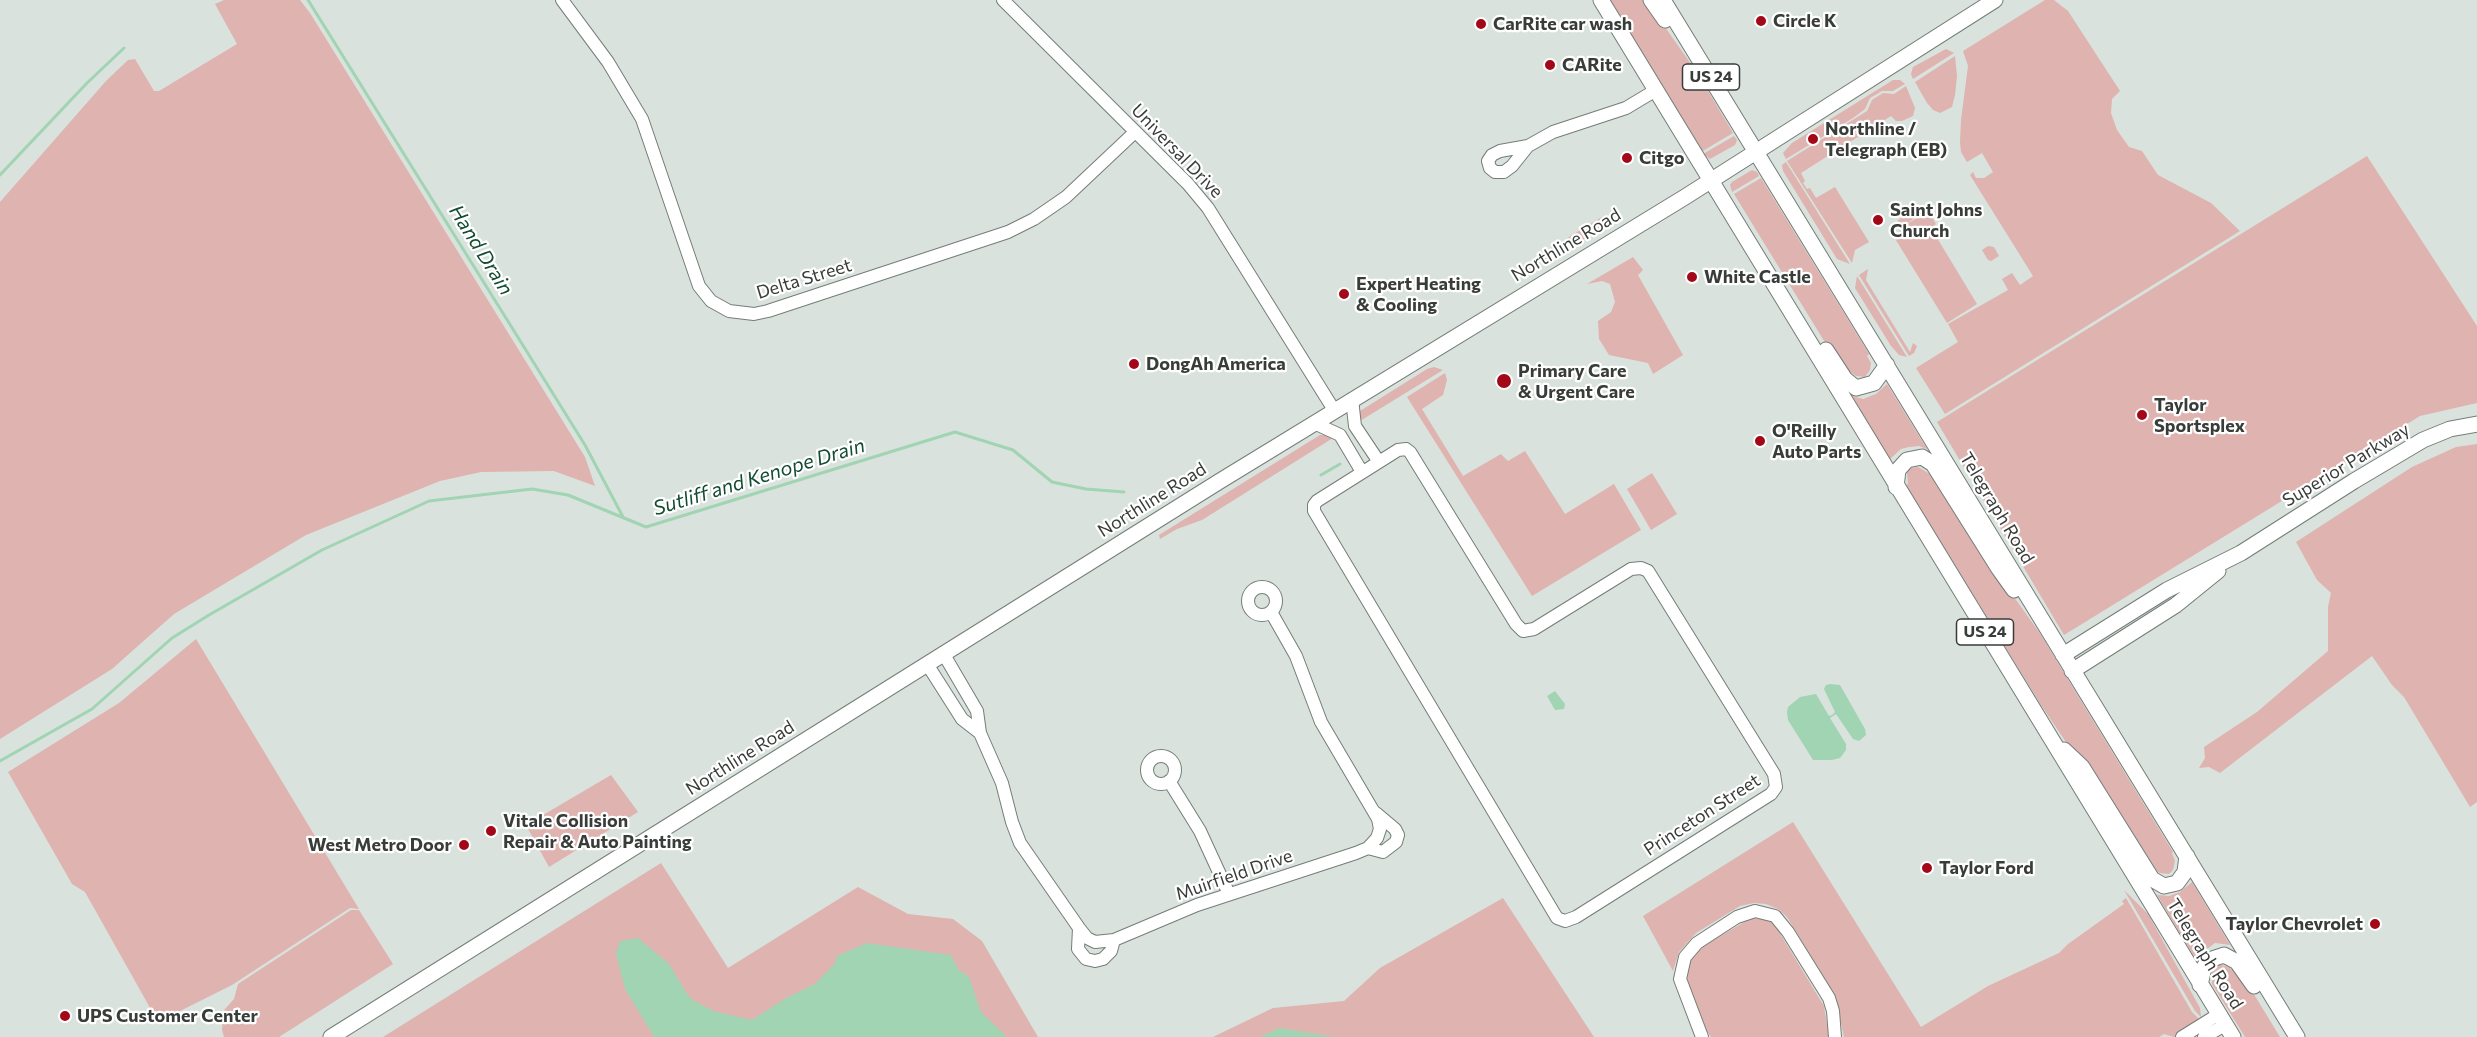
<!DOCTYPE html>
<style>
body{margin:0}
canvas{display:block;background:#d9e2dc}
</style>
<canvas width="2477" height="1037"></canvas>
<script>
const ctx = document.querySelector('canvas').getContext('2d');
ctx.lineJoin = 'round';
function fillPath(path, color) {
  ctx.fillStyle = color;
  ctx.fill(path, 'evenodd');
}
function toPath(rows) {
  const path = new Path2D();
  for (const r of rows) {
    if (r.length === 3) {
      path.moveTo(r[0] + r[2], r[1]);
      path.arc(r[0], r[1], r[2], 0, 2 * Math.PI);
      continue;
    }
    path.moveTo(r[0], r[1]);
    for (let i = 2; i < r.length; i += 2) path.lineTo(r[i], r[i + 1]);
  }
  return path;
}
function strokePath(path, color, width, dash) {
  ctx.strokeStyle = color;
  ctx.lineWidth = width;
  ctx.lineCap = dash ? 'butt' : 'round';
  ctx.setLineDash(dash || []);
  ctx.stroke(path);
}
function write(font, color, halo, rows, align = 'center') {
  ctx.font = font + ' Commissioner,sans-serif';
  ctx.lineWidth = 4.5;
  ctx.setLineDash([]);
  ctx.textBaseline = 'middle';
  ctx.strokeStyle = halo;
  ctx.fillStyle = color;
  for (const [text, x, y, turn = 0] of rows) {
    ctx.save();
    ctx.translate(x, y);
    ctx.rotate((+turn || 0) * Math.PI / 180);
    ctx.textAlign = isNaN(turn) ? turn : align;
    if (halo) ctx.strokeText(text, 0, 0);
    ctx.fillText(text, 0, 0);
    ctx.restore();
  }
}
fillPath(toPath([
 [224,0,300,0,310,13,585,457,595,486,554,471,481,472,440,481,306,535,174,614,112,669,0,739,0,202,106,81,128,60,135,59,154,91,159,91,237,44,215,4],
 [1610,0,1646,0,1698,74,1733,133,1701,152],
 [2045,0,2054,0,2068,11,2120,91,2112,99,2111,113,2117,130,2129,147,2142,151,2158,175,2211,203,2240,231,1945,414,1916,368,1958,342,1948,324,2008,290,2002,279,2012,273,2020,285,2033,276,1970,175,1973,172,1976,178,1984,178,1993,172,1982,153,1967,162,1961,152,1960,142,1961,120,1968,66,1963,51],
 [1946,49,1954,53,1913,79,1911,74,1913,67],
 [1955,56,1957,76,1955,95,1952,107,1940,113,1933,110,1927,103,1915,82],
 [1893,80,1900,80,1905,84,1893,91,1882,91,1870,98,1865,109,1853,118,1786,159,1783,153,1792,143],
 [1906,86,1915,108,1913,116,1902,121,1896,121,1891,116,1801,173,1805,181,1803,183,1807,189,1810,188,1816,198,1835,187,1869,242,1855,250,1852,263,1787,161,1867,111,1872,100,1883,93,1894,94],
 [1734,136,1737,140,1735,145,1710,159,1703,154],
 [2367,156,2477,326,2477,403,2420,416,2064,635,1937,422],
 [1786,162,1850,264,1837,259,1783,171,1782,165],
 [1752,170,1757,172,1759,176,1732,192,1730,185,1732,182],
 [1761,178,1869,354,1867,356,1871,363,1870,370,1865,377,1856,376,1837,362,1734,194],
 [1912,204,1917,216,1900,229,1897,224,1898,220,1909,214,1907,207],
 [1932,209,1935,213,1931,216,1936,224,1931,228,1977,304,1947,323,1894,237,1907,224],
 [1605,215,1609,224,1547,262,1538,256],
 [1988,246,1994,247,1999,256,1991,261,1988,260,1982,250],
 [1633,257,1643,270,1638,275,1683,355,1653,374,1648,363,1609,355,1599,339,1598,321,1611,312,1615,302,1610,284,1602,281,1587,284],
 [1868,269,1866,280,1910,352,1913,343,1917,346,1914,353,1909,356,1859,275],
 [1857,276,1907,357,1899,355,1891,346,1855,288],
 [1434,367,1443,370,1360,421,1357,416,1360,411,1427,369],
 [1445,373,1447,380,1443,395,1422,409,1463,476,1501,454,1508,461,1525,451,1565,514,1614,484,1641,530,1532,596,1407,397],
 [1887,384,1927,449,1919,446,1909,447,1901,449,1890,459,1852,396,1863,399,1876,394],
 [1320,435,1330,435,1333,438,1202,520,1177,529,1160,539,1159,535],
 [2477,444,2477,802,2470,807,2404,697,2392,685,2372,656,2220,773,2209,767,2199,768,2205,758,2204,747,2257,712,2328,651,2328,607,2331,593,2317,580,2296,542,2412,467,2456,447],
 [1918,467,1935,477,1996,572,2039,632,2173,852,2172,853,2175,861,2173,870,2169,874,2160,873,2150,867,2041,705,1906,485,1908,484,1907,472,1910,468],
 [1652,473,1677,514,1651,530,1627,489],
 [196,639,359,909,350,908,232,985,158,1022,85,892,72,884,8,772,119,703],
 [611,775,638,812,549,867,526,825],
 [1793,822,1921,1027,1988,986,2059,953,2068,944,2124,904,2122,901,2126,898,2192,1012,2200,1020,2174,1037,2164,1034,2159,1037,1844,1037,1835,995,1787,917,1778,909,1766,904,1754,903,1740,906,1696,933,1679,952,1673,971,1643,916],
 [661,863,728,968,858,887,908,914,953,919,982,941,1038,1037,383,1037],
 [2192,882,2230,945,2215,943,2195,958,2157,895,2169,896,2180,892],
 [2124,890,2148,914,2200,1008,2201,1017,2195,1011],
 [1503,898,1594,1037,1213,1037,1273,1008,1344,1001,1380,968],
 [351,910,359,910,393,964,279,1037,224,1037,222,1030,224,1010,234,999,238,984],
 [1751,918,1769,920,1776,927,1824,1006,1829,1037,1711,1037,1704,1027,1687,981,1688,966,1694,955,1705,945],
 [2218,964,2228,967,2244,978,2280,1037,2245,1037,2212,984,2212,970]
]), '#dfb3af');
fillPath(toPath([
 [1830,684,1840,685,1865,729,1866,735,1859,741,1853,739,1836,714,1830,718,1846,744,1846,750,1840,758,1832,760,1813,760,1788,720,1787,712,1788,707,1800,697,1816,694,1829,716,1832,715,1835,712,1824,689,1826,685],
 [1555,691,1565,704,1564,709,1555,710,1547,696],
 [638,938,669,964,687,994,694,1001,716,1012,752,1020,786,998,815,984,835,963,837,956,867,943,951,955,958,969,969,977,981,1012,1007,1037,654,1037,625,989,616,954,620,941],
 [1279,1028,1336,1037,1260,1037]
]), '#a1d4b3');
strokePath(toPath([
 [308,0,585,445,623,517],
 [0,175,87,83,124,48],
 [1321,475,1340,464],
 [0,761,92,709,172,638,209,615,322,550,429,501,532,489,568,495,646,527,955,432,1013,450,1052,482,1086,489,1124,492]
]), '#a1d4b3', 3);
const minor = toPath([
 [562,0,608,62,642,119,699,286,711,301,729,311,754,314,768,311,1008,232,1034,219,1066,197,1135,132],
 [1003,0,1188,184,1208,208,1334,410],
 [1528,146,1512,166,1504,172,1495,172,1490,168,1488,161,1492,155,1500,151,1528,146,1553,132,1626,108,1656,90],
 [1352,399,1355,426,1379,462],
 [1314,423,1340,435,1362,472],
 [1406,449,1410,452,1516,624,1523,631,1534,629,1631,569,1641,568,1648,571,1774,774,1776,787,1771,794,1576,917,1565,921,1557,918,1314,511,1314,505,1317,501,1398,450,1406,449],
 [1262,601,14],
 [927,664,962,719,980,733,977,711,943,653],
 [980,733,1002,783,1012,822,1020,843,1079,928,1087,938,1095,942,1114,940,1197,905,1356,853,1368,848,1377,838,1380,829,1378,819,1321,722,1296,656,1271,612],
 [1161,770,14],
 [1169,781,1200,831,1229,894],
 [1368,848,1383,852,1396,842,1398,835,1395,829,1376,813],
 [1079,928,1078,949,1086,959,1095,961,1103,959,1111,951,1114,940],
 [1702,1037,1680,979,1685,957,1697,943,1737,917,1755,911,1775,916,1788,932,1829,998,1833,1011,1835,1037],
 [2182,1037,2219,1014],
 [2204,1037,2225,1025]
]);
const major = toPath([
 [1601,0,2233,1037],
 [1651,0,1665,20],
 [1663,0,2297,1037],
 [1826,350,1845,379,1856,388,1874,383,1887,365],
 [1896,487,1898,470,1907,460,1922,457,1933,464,1999,569,2014,590],
 [2063,655,2167,590,2241,553,2354,481,2423,440,2450,429,2477,424],
 [2072,671,2176,605,2218,571],
 [2064,750,2082,767,2152,879,2164,886,2177,883,2185,872,2187,856],
 [2200,985,2204,967,2209,960,2224,955,2237,962,2254,986],
 [331,1037,1220,481,1685,197,1995,0]
]);
strokePath(minor, '#757d77', 14);
strokePath(major, '#757d77', 17);
strokePath(minor, '#fff', 12);
strokePath(major, '#fff', 15);
for (const [x, y, r, color] of [
 [1761,21,6,"#a30819"],
 [1481,24,6,"#a30819"],
 [1550,65,6,"#a30819"],
 [1813,139,6,"#a30819"],
 [1627,158,6,"#a30819"],
 [1878,220,6,"#a30819"],
 [1692,277,6,"#a30819"],
 [1344,294,6,"#a30819"],
 [1134,364,6,"#a30819"],
 [1504,381,8,"#a30819"],
 [2142,415,6,"#a30819"],
 [1760,441,6,"#a30819"],
 [491,831,6,"#a30819"],
 [464,845,6,"#a30819"],
 [1927,868,6,"#a30819"],
 [2375,924,6,"#a30819"],
 [65,1016,6,"#a30819"]
]) {
  const dot = new Path2D();
  dot.arc(x, y, r, 0, 2 * Math.PI);
  ctx.fillStyle = color;
  ctx.fill(dot);
  strokePath(dot, '#fff', 2);
}
for (const [x, y, w] of [
 [1711,77,57],
 [1985,632,57]
]) {
  const box = new Path2D();
  box.roundRect(x - w / 2, y - 13, w, 26, 4.5);
  ctx.fillStyle = '#fff';
  ctx.fill(box);
  strokePath(box, '#393d3a', 1.5);
}
write('bold 16px', '#393d3a', null, [
 ["US 24",1711,77],
 ["US 24",1985,632]
]);
write('bold 18px', '#393d3a', '#fff', [
 ["Circle K",1773,21],
 ["CarRite car wash",1493,24],
 ["CARite",1562,65],
 ["Northline /",1825,129],
 ["Telegraph (EB)",1825,150],
 ["Citgo",1639,158],
 ["Saint Johns",1890,210],
 ["Church",1890,231],
 ["White Castle",1704,277],
 ["Expert Heating",1356,284],
 ["& Cooling",1356,305],
 ["DongAh America",1146,364],
 ["Primary Care",1518,371],
 ["& Urgent Care",1518,392],
 ["Taylor",2154,405],
 ["Sportsplex",2154,426],
 ["O'Reilly",1772,431],
 ["Auto Parts",1772,452],
 ["Vitale Collision",503,821],
 ["Repair & Auto Painting",503,842],
 ["West Metro Door",452,845,"right"],
 ["Taylor Ford",1939,868],
 ["Taylor Chevrolet",2363,924,"right"],
 ["UPS Customer Center",77,1016]
], 'left');
write('18px', '#393d3a', '#fff', [
 ["Universal Drive",1177,151,46],
 ["Northline Road",1566,245,-31],
 ["Delta Street",804,279,-17],
 ["Superior Parkway",2346,465,-31],
 ["Northline Road",1152,500,-32],
 ["Telegraph Road",1997,508,59],
 ["Northline Road",740,758,-32],
 ["Princeton Street",1702,815,-33],
 ["Muirfield Drive",1234,875,-19],
 ["Telegraph Road",2205,954,58]
]);
write('italic 20px', '#124d2f', '#fff', [
 ["Hand Drain",481,250,58],
 ["Sutliff and Kenope Drain",759,477,-17]
]);
</script>
